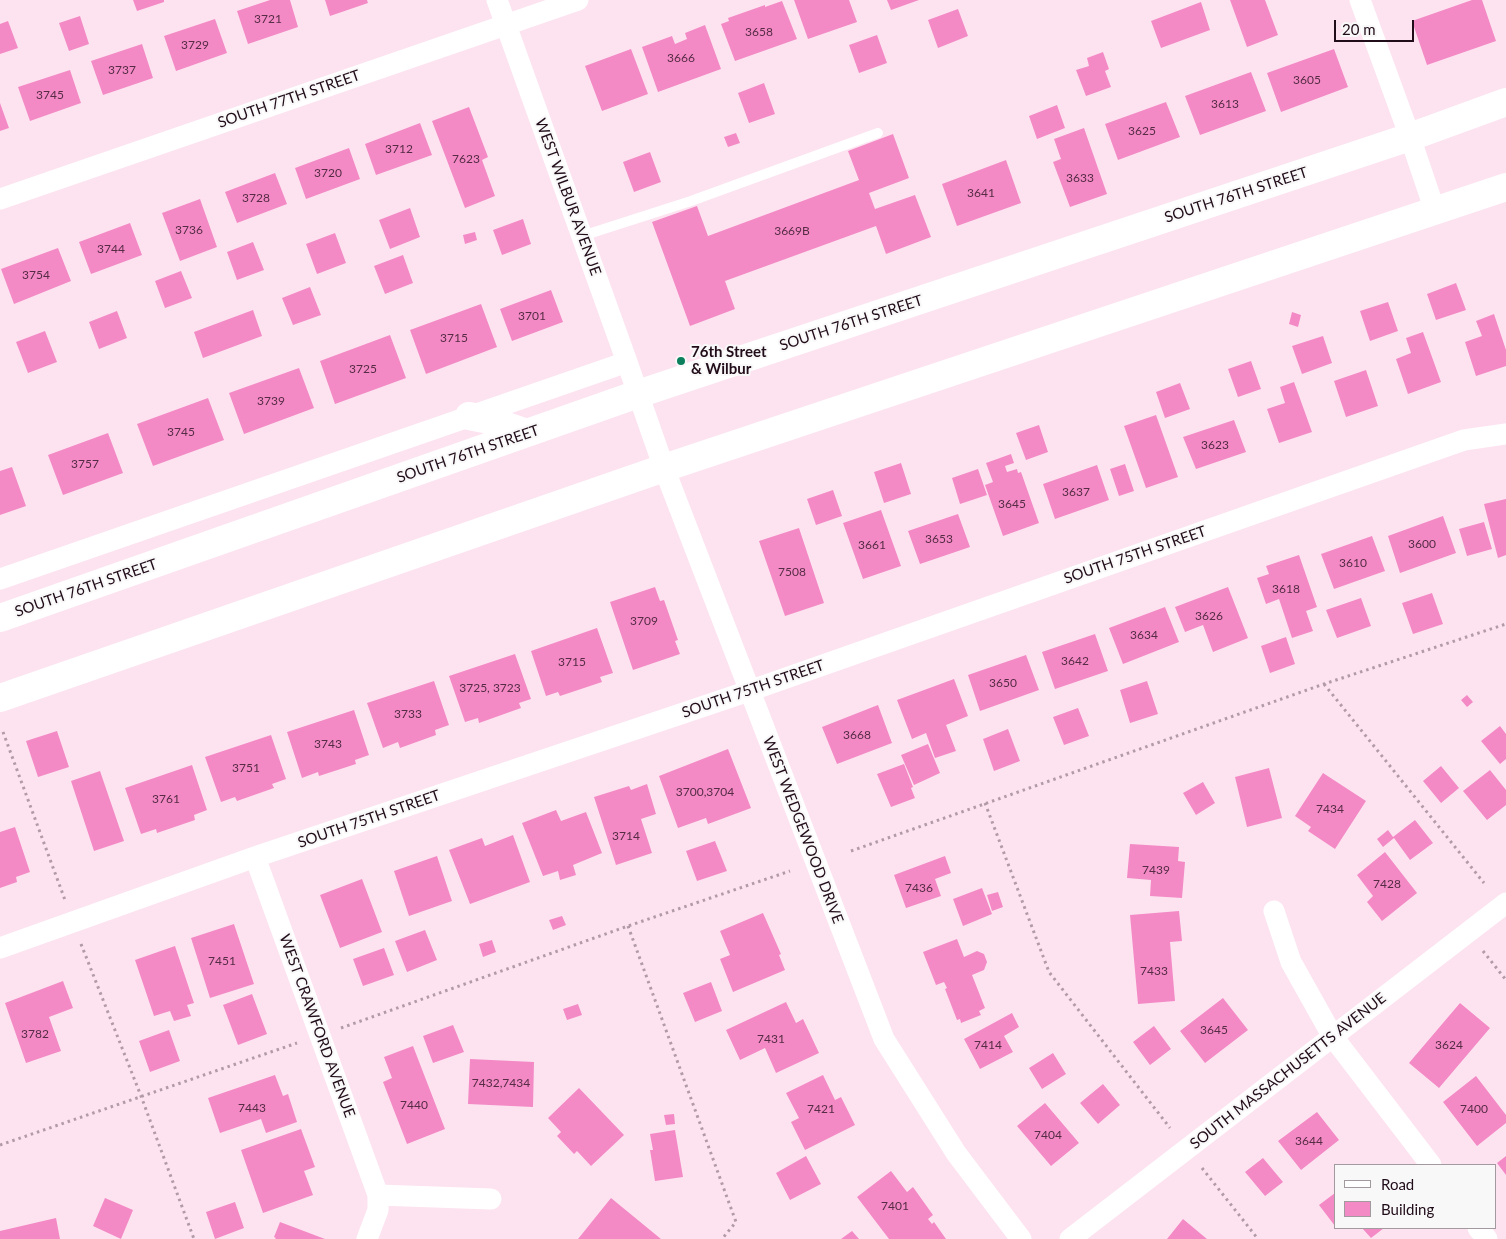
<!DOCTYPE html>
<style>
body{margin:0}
#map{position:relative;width:1506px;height:1239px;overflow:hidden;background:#fde3f0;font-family:Lato,sans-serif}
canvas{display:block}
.legend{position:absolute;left:1334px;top:1164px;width:162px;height:65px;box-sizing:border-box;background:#f8f8f8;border:1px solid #a29a9f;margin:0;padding:6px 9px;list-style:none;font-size:15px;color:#210c19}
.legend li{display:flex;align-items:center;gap:10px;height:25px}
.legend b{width:25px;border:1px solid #a29a9f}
.scale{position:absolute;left:1334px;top:20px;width:80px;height:22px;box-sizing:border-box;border:2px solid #210c19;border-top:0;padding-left:6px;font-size:15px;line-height:18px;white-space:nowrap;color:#210c19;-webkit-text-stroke:4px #f8f8f8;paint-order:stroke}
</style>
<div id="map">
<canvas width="1506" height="1239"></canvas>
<ul class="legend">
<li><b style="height:6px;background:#fff"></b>Road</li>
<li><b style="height:14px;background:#f38ac6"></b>Building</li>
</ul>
<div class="scale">20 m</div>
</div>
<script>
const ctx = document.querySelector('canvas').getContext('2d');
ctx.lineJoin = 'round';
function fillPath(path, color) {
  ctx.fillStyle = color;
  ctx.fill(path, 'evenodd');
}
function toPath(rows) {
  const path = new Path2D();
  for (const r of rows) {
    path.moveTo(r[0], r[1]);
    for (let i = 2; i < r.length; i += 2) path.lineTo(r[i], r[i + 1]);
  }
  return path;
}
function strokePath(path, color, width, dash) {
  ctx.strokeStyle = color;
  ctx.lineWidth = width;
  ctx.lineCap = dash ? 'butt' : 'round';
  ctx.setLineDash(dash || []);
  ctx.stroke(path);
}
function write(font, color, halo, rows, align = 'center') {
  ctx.font = font + ' Lato,sans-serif';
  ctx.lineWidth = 4;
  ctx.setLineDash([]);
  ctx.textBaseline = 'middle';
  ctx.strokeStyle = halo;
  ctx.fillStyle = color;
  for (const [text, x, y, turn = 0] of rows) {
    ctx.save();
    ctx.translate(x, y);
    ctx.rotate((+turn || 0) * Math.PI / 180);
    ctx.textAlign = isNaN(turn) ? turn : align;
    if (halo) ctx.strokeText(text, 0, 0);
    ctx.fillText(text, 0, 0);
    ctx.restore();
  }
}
fillPath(toPath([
 [133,0,164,0,164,2,137,11],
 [270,0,290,0,298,27,248,44,237,11],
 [325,0,367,0,368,3,330,16],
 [794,0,849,0,857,22,808,39],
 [887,0,919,0,891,10],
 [1230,0,1265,0,1278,35,1247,47],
 [1472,0,1482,0,1496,41,1427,65,1412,21],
 [782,1,797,39,735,61,721,24,729,21,728,18,765,5,765,7],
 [1201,2,1210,30,1161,48,1151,21],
 [958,9,968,36,938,48,928,20],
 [80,16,89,44,69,51,59,23],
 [215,19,227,53,176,71,164,36],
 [8,21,18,48,0,54,0,24],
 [705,25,721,69,658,92,642,47,672,36,675,44,687,39,685,33],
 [877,35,887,63,859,73,849,45],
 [142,44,153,78,103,95,91,61],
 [631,49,648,94,602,111,585,66],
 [1334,49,1348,87,1281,112,1267,73],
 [1103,52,1109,69,1105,71,1111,87,1086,96,1076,70,1089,66,1087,58],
 [70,70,81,103,30,121,18,87],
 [1251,72,1266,111,1200,135,1185,96],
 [764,83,775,114,749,123,738,93],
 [1166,102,1180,137,1118,160,1105,124],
 [0,103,9,128,0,131],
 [1057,105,1065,128,1037,139,1029,116],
 [469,107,488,157,482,160,495,196,465,208,432,121],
 [420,123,432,155,376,175,365,144],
 [1084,128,1107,194,1070,207,1053,162,1061,159,1054,139],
 [736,133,740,143,728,147,724,137],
 [893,134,909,178,869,193,875,209,915,195,931,237,886,254,876,226,725,281,735,309,690,326,652,222,697,206,708,236,859,180,848,151],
 [349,148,360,179,306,199,295,168],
 [650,152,661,182,634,192,623,162],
 [1006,160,1021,203,957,226,942,184],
 [275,173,287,204,237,223,225,192],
 [200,199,217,247,180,261,162,213],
 [410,208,420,237,390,249,379,220],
 [523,219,531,244,502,255,493,230],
 [130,223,142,255,91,274,79,242],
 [475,232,477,240,465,244,463,235],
 [335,233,346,263,317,274,306,244],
 [253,242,264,270,237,280,227,252],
 [58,248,71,281,14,304,1,269],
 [403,255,413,283,385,294,374,266],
 [181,271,192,298,165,308,155,281],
 [1456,283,1466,310,1436,320,1427,294],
 [310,287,321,315,293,325,282,298],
 [551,290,563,322,512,341,500,309],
 [1388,302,1398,331,1370,341,1360,311],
 [481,304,497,347,426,374,410,330],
 [253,310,262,336,203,358,194,332],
 [117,311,127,338,99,349,89,322],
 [1292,312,1301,315,1298,327,1289,324],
 [1494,314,1506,350,1506,366,1476,376,1465,342,1482,336,1476,321],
 [45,331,57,362,28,373,16,342],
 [1423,332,1441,382,1408,394,1396,359,1411,353,1406,338],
 [390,335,406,378,335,404,320,361],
 [1323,336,1332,363,1302,374,1292,346],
 [1251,361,1261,389,1238,397,1228,369],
 [299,368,314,408,244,434,229,393],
 [1366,370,1378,406,1346,417,1334,381],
 [1294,382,1312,432,1279,443,1267,409,1285,403,1280,387],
 [1180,383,1190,409,1165,418,1156,392],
 [208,398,224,440,153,466,137,424],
 [1156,415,1178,477,1146,488,1124,426],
 [1234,420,1246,452,1196,469,1183,437],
 [1039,425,1048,452,1026,460,1016,433],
 [108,433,123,473,63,495,48,455],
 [1011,454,1014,463,1005,466,1007,472,1017,469,1018,473,1021,472,1039,523,1003,536,985,485,993,482,986,463],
 [901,463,911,494,884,503,874,472],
 [1125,464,1134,491,1119,496,1110,469],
 [1097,465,1109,500,1055,519,1043,484],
 [12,467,26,506,0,515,0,471],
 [978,469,987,495,960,504,952,478],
 [833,490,842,516,816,525,807,499],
 [1506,499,1506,555,1498,558,1484,504],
 [881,510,901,566,863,579,843,523],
 [958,514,970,547,920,564,908,531],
 [1443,516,1456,553,1400,573,1388,536],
 [1484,522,1492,549,1467,556,1459,529],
 [799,528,824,603,785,616,759,541],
 [1372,536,1385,571,1334,589,1321,554],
 [1299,555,1317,607,1306,611,1313,631,1292,638,1279,599,1266,604,1257,578,1269,574,1266,566],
 [655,587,660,601,664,600,678,640,675,641,680,654,633,670,610,602],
 [1228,587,1248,638,1213,652,1203,625,1185,632,1175,607],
 [1432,593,1443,624,1413,634,1402,603],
 [1361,598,1371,626,1337,638,1326,610],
 [1165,607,1179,642,1123,664,1109,628],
 [597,628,613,673,600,677,602,682,560,696,558,692,546,696,531,651],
 [1095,634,1108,671,1055,689,1042,652],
 [1286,637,1295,664,1270,673,1261,646],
 [515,654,531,699,519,703,521,708,479,723,478,718,465,722,449,676],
 [1026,655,1039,690,980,711,968,675],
 [954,679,968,716,946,725,956,751,935,758,926,733,912,739,897,700],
 [434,681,449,725,435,730,436,735,400,748,398,742,383,748,367,703],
 [1147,681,1158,714,1130,723,1120,690],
 [1467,695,1473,702,1467,707,1461,700],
 [878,705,892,743,837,764,822,727],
 [1078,708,1089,736,1064,745,1053,717],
 [354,710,369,755,355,760,356,764,319,776,318,772,302,778,287,732],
 [1500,726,1506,734,1506,759,1500,764,1481,741],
 [1008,729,1020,761,994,771,983,739],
 [57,731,69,767,38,777,26,741],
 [271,735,286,779,272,784,274,788,237,801,235,797,221,802,205,757],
 [928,744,940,773,914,785,901,755],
 [728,749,751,808,708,824,706,818,678,828,659,776],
 [904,764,913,787,911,788,915,798,891,807,877,774],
 [192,765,207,810,194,815,195,820,157,833,156,829,141,834,125,788],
 [1441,766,1459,788,1441,803,1423,781],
 [1269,768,1282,818,1247,827,1235,777],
 [1490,770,1506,790,1506,805,1487,820,1463,791],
 [100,771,124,841,94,851,71,781],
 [1323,773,1366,801,1335,849,1308,831,1311,827,1295,816],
 [1203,782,1215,803,1196,815,1183,793],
 [647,784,656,814,641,819,652,853,616,865,594,797,629,786,631,790],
 [556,810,561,821,586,812,602,853,573,865,576,875,560,880,558,871,543,876,522,823],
 [1415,820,1433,843,1410,860,1394,838,1383,847,1377,839,1388,830,1393,837],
 [15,827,30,872,16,877,17,882,0,888,0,832],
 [513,835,530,882,470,904,449,850,482,838,485,846],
 [715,841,727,871,697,881,686,851],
 [1130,844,1179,847,1178,861,1185,862,1182,898,1150,896,1151,880,1127,878],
 [1385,852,1417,893,1382,921,1367,902,1373,896,1357,875],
 [437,856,452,901,409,916,394,871],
 [945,856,951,873,935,879,941,896,906,908,894,875],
 [362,879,382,932,340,948,320,895],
 [982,888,992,914,963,926,953,899],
 [998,892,1003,907,992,911,987,895],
 [1179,911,1182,941,1170,942,1175,1001,1138,1004,1130,915],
 [763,913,781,954,779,955,785,970,733,992,720,959,730,955,720,931],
 [562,916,566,925,553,930,549,920],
 [234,924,254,984,210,998,191,938],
 [425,930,437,960,407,972,395,941],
 [957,939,964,957,977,951,984,954,987,962,984,970,972,975,985,1008,979,1011,981,1015,961,1023,960,1019,957,1020,945,989,947,988,944,982,936,985,923,952],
 [492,940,496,952,483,957,479,944],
 [175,946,194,1003,187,1005,191,1016,174,1021,170,1011,154,1016,135,960],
 [384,948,394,975,363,986,353,959],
 [63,981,73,1008,49,1017,61,1051,26,1063,5,1003],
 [711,982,722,1011,695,1022,683,993],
 [252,994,267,1034,238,1045,223,1005],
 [1223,998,1248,1030,1205,1063,1180,1031],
 [786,1002,796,1023,803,1019,819,1053,776,1073,765,1048,740,1060,726,1030],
 [1460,1003,1490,1028,1439,1088,1409,1063],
 [578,1004,582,1015,567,1020,563,1009],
 [1012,1013,1019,1027,1004,1036,1013,1052,980,1069,964,1039],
 [453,1025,464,1052,433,1063,423,1036],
 [1154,1026,1171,1049,1150,1065,1133,1042],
 [169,1030,180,1061,150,1072,139,1041],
 [413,1046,445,1129,407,1144,383,1082,392,1078,384,1057],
 [1053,1053,1066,1074,1042,1089,1029,1068],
 [470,1059,534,1062,533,1107,468,1104],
 [275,1075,283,1096,288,1094,297,1122,266,1133,261,1119,220,1133,208,1098],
 [823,1075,835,1100,841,1097,855,1125,805,1150,791,1122,799,1118,786,1093],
 [1476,1076,1506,1115,1506,1123,1477,1146,1443,1102],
 [1103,1084,1120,1105,1098,1124,1080,1103],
 [579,1088,624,1135,591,1166,577,1151,574,1154,557,1136,561,1132,548,1118],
 [1045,1103,1079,1143,1051,1166,1017,1126],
 [1317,1112,1339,1140,1301,1170,1278,1141],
 [674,1114,675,1124,666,1125,664,1115],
 [301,1129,315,1167,304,1171,313,1195,263,1213,241,1150],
 [675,1130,683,1177,655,1181,650,1150,653,1150,650,1134],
 [806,1156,821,1184,790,1200,776,1173],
 [1506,1156,1506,1175,1497,1163],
 [1263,1158,1283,1182,1265,1196,1245,1172],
 [891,1171,907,1192,913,1187,933,1215,928,1219,932,1224,934,1222,946,1239,889,1239,857,1197],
 [1335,1193,1335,1226,1319,1205],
 [105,1198,133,1210,121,1239,93,1226],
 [611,1198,661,1239,578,1239],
 [235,1202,244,1228,215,1239,206,1212],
 [56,1218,60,1239,0,1239,0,1231],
 [1183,1219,1207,1239,1167,1239],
 [280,1222,325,1239,275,1239,276,1238,274,1237],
 [1362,1228,1384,1228,1371,1238],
 [852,1231,859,1239,841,1239]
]), '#f38ac6');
strokePath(toPath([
 [1324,684,1484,883],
 [3,732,65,900],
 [985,803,1049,972,1170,1128],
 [851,851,1324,684,1506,624],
 [628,926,736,1222,722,1239],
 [81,944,141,1096,194,1239],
 [1483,951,1506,980],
 [341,1028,628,926,790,871],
 [0,1145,297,1043],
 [1202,1168,1258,1239]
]), '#b29aa7', 3, [2.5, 4]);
strokePath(toPath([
 [582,236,691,201,878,133]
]), '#fff', 10);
strokePath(toPath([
 [497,0,627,362,664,468,884,1039,956,1153,1021,1239],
 [1360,0,1410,137,1435,211],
 [0,199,578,0],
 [0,579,627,362],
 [255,857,378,1195,378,1210,367,1239],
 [1274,911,1291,962,1333,1037,1431,1165],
 [0,948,255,857,749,691,1464,440,1506,434],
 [378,1195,491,1199],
 [1478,1228,1487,1239],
 [1070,1239,1506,903]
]), '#fff', 21);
strokePath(toPath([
 [469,416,489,420,527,433],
 [0,618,638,394,1410,137,1506,102],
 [0,698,664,468,1506,187]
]), '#fff', 28);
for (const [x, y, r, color] of [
 [681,361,5,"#0c7f5d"]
]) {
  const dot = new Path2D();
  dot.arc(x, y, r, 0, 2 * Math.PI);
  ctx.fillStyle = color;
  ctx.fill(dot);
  strokePath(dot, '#f8f8f8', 2);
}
write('12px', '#562c44', null, [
 ["3721",268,19],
 ["3658",759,32],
 ["3729",195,45],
 ["3666",681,58],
 ["3737",122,70],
 ["3605",1307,80],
 ["3745",50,95],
 ["3613",1225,104],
 ["3625",1142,131],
 ["3712",399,149],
 ["7623",466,159],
 ["3720",328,173],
 ["3633",1080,178],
 ["3641",981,193],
 ["3728",256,198],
 ["3736",189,230],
 ["3669B",792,231],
 ["3744",111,249],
 ["3754",36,275],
 ["3701",532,316],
 ["3715",454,338],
 ["3725",363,369],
 ["3739",271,401],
 ["3745",181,432],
 ["3623",1215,445],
 ["3757",85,464],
 ["3637",1076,492],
 ["3645",1012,504],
 ["3653",939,539],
 ["3600",1422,544],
 ["3661",872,545],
 ["3610",1353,563],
 ["7508",792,572],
 ["3618",1286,589],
 ["3626",1209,616],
 ["3709",644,621],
 ["3634",1144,635],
 ["3642",1075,661],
 ["3715",572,662],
 ["3650",1003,683],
 ["3725, 3723",490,688],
 ["3733",408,714],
 ["3668",857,735],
 ["3743",328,744],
 ["3751",246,768],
 ["3700,3704",705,792],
 ["3761",166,799],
 ["7434",1330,809],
 ["3714",626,836],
 ["7439",1156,870],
 ["7428",1387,884],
 ["7436",919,888],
 ["7451",222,961],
 ["7433",1154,971],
 ["3645",1214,1030],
 ["3782",35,1034],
 ["7431",771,1039],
 ["7414",988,1045],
 ["3624",1449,1045],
 ["7432,7434",501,1083],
 ["7440",414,1105],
 ["7443",252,1108],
 ["7421",821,1109],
 ["7400",1474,1109],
 ["7404",1048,1135],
 ["3644",1309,1141],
 ["7401",895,1206]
]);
write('15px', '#210c19', '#f8f8f8', [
 ["SOUTH 77TH STREET",289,99,-19],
 ["SOUTH 76TH STREET",1236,195,-18],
 ["WEST WILBUR AVENUE",568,197,70],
 ["SOUTH 76TH STREET",851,323,-18],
 ["SOUTH 76TH STREET",468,454,-19],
 ["SOUTH 75TH STREET",1135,555,-19],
 ["SOUTH 76TH STREET",86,588,-19],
 ["SOUTH 75TH STREET",753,689,-19],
 ["SOUTH 75TH STREET",369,819,-19],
 ["WEST WEDGEWOOD DRIVE",803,830,69],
 ["WEST CRAWFORD AVENUE",317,1026,70],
 ["SOUTH MASSACHUSETTS AVENUE",1288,1071,-38]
]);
write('bold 15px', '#210c19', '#f8f8f8', [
 ["76th Street",691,352],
 ["& Wilbur",691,369]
], 'left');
</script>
